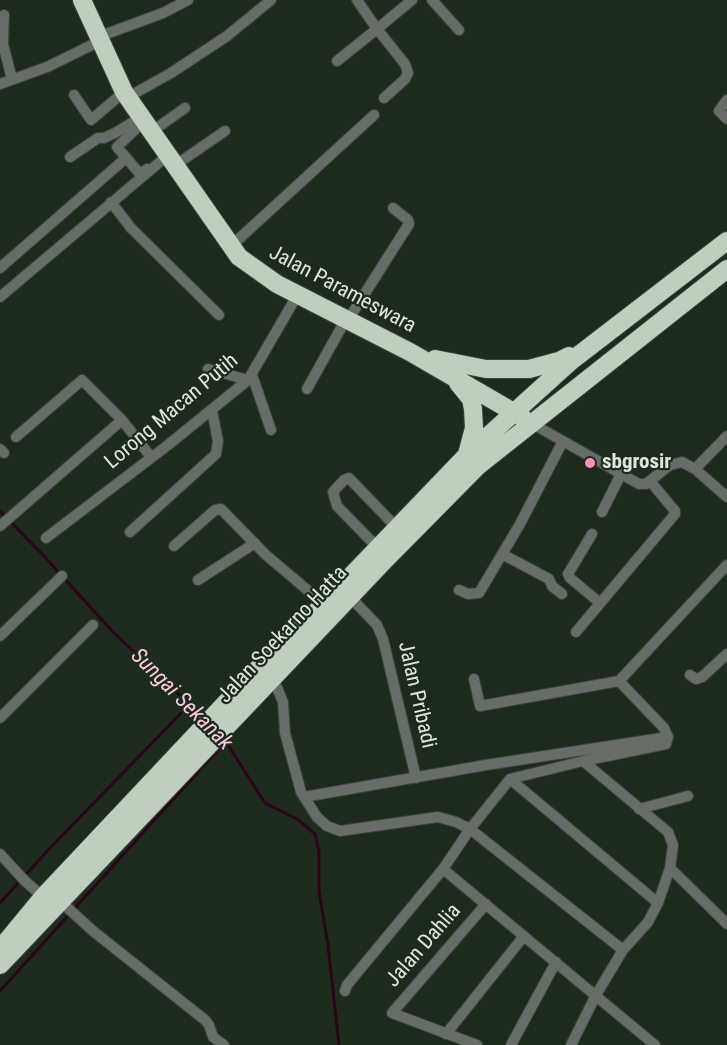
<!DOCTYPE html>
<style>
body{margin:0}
canvas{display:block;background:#1d2b1d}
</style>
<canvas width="727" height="1045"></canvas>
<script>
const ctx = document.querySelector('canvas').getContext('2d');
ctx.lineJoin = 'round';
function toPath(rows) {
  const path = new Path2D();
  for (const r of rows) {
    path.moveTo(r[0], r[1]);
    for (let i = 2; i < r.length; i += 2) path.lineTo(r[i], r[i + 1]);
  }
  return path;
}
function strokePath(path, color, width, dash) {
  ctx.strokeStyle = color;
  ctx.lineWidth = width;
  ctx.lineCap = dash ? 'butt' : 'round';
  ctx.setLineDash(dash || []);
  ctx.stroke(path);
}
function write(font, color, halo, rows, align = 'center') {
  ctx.font = font + ' "Roboto Condensed",sans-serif';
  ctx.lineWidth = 4.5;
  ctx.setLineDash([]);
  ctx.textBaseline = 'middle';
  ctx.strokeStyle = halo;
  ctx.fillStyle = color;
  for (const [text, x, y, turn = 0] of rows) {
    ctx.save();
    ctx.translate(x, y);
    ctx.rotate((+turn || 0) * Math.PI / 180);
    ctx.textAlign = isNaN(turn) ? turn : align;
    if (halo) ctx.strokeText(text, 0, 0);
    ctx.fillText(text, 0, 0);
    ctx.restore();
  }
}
strokePath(toPath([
 [0,511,43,555,112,631,203,717],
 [224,739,265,803,297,819,315,834,319,852,319,891,328,945,339,1045],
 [0,903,50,848,190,704],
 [0,991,226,741]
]), '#2c0417', 3);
const street = toPath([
 [357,0,377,29,412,0],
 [432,0,459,30],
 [4,15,3,44,12,79],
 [98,37,163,13,188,0],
 [337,61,377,29,405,64,408,73,405,79,384,98],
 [0,84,47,67,100,41],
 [74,95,91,120,124,92],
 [128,97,171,73,227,36,271,0],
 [727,100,719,111,727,119],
 [144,121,117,147,140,174,147,169],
 [151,132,185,108],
 [70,157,98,138,104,138,115,133,141,117],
 [174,166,225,131],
 [111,202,131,228,219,315],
 [230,247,374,115],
 [0,268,126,158],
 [0,297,167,156],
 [348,320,409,224,408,220,393,208],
 [208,369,248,380],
 [252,375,271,430],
 [307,389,346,319],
 [531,423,639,484,646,484,670,465,682,462,695,469,727,497],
 [16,437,82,380,122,420,151,457],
 [0,449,4,453],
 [695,469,727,436],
 [602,512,621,474],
 [0,526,122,420],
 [130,532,216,454,218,441,212,410],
 [592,534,568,574,570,578,600,603],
 [46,538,168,445,248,380,298,294],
 [174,546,215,510,221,509,266,555,324,604],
 [378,548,337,506,333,492,344,480,349,478,397,528],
 [502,554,549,579,552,586,562,594],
 [198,580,255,543],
 [459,590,468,594,479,593,520,524,563,441],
 [350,597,377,625,383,639,416,778],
 [576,632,675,514,675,511,650,481],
 [0,636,62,576],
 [690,675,696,679,702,677,727,654],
 [273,678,283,702,285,733,301,792,317,817,327,826,340,831,438,817,456,822,470,829,623,950],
 [474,679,480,706,619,681,727,565],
 [0,718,93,625],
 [510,779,658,903],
 [304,797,486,765,668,737],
 [639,809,688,796],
 [0,854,25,881,43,897],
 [670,868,727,924],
 [443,869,655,1045],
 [60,901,93,931,205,1020,209,1025,213,1037,224,1045],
 [345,991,347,985,443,869,470,829,510,779,583,761,666,744,668,737,664,728,619,681],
 [446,1034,524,936],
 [477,1045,392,1013,486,904],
 [511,1045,556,962],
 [571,1045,596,995,623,950,648,922,658,903,670,868,673,845,668,832,583,761]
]);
const highway = toPath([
 [82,0,124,92,239,257,277,284,410,352,522,417],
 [435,359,486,369,529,369,559,361,569,356],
 [458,383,471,399,473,409,474,428,467,454],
 [0,949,43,897,270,656,324,604,466,456,571,361,727,241],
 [0,965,384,561,478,466,727,269]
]);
strokePath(street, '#384538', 12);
strokePath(highway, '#384538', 20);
strokePath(street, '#666d66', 10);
strokePath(highway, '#bed0bd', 18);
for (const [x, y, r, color] of [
 [590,463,6,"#fe8ebc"]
]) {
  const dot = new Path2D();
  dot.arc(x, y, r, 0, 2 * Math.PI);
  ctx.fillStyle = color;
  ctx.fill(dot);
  strokePath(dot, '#1d2b1d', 2);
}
write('21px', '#dee7de', '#1d2b1d', [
 ["Jalan Parameswara",342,290,28],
 ["Lorong Macan Putih",172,412,-40],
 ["Jalan Soekarno Hatta",283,635,-47],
 ["Jalan Pribadi",416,695,77],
 ["Jalan Dahlia",424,946,-49]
]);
write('bold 21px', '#dee7de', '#1d2b1d', [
 ["sbgrosir",602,463]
], 'left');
write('italic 22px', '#fbcbdc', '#1d2b1d', [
 ["Sungai Sekanak",181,700,45]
]);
</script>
